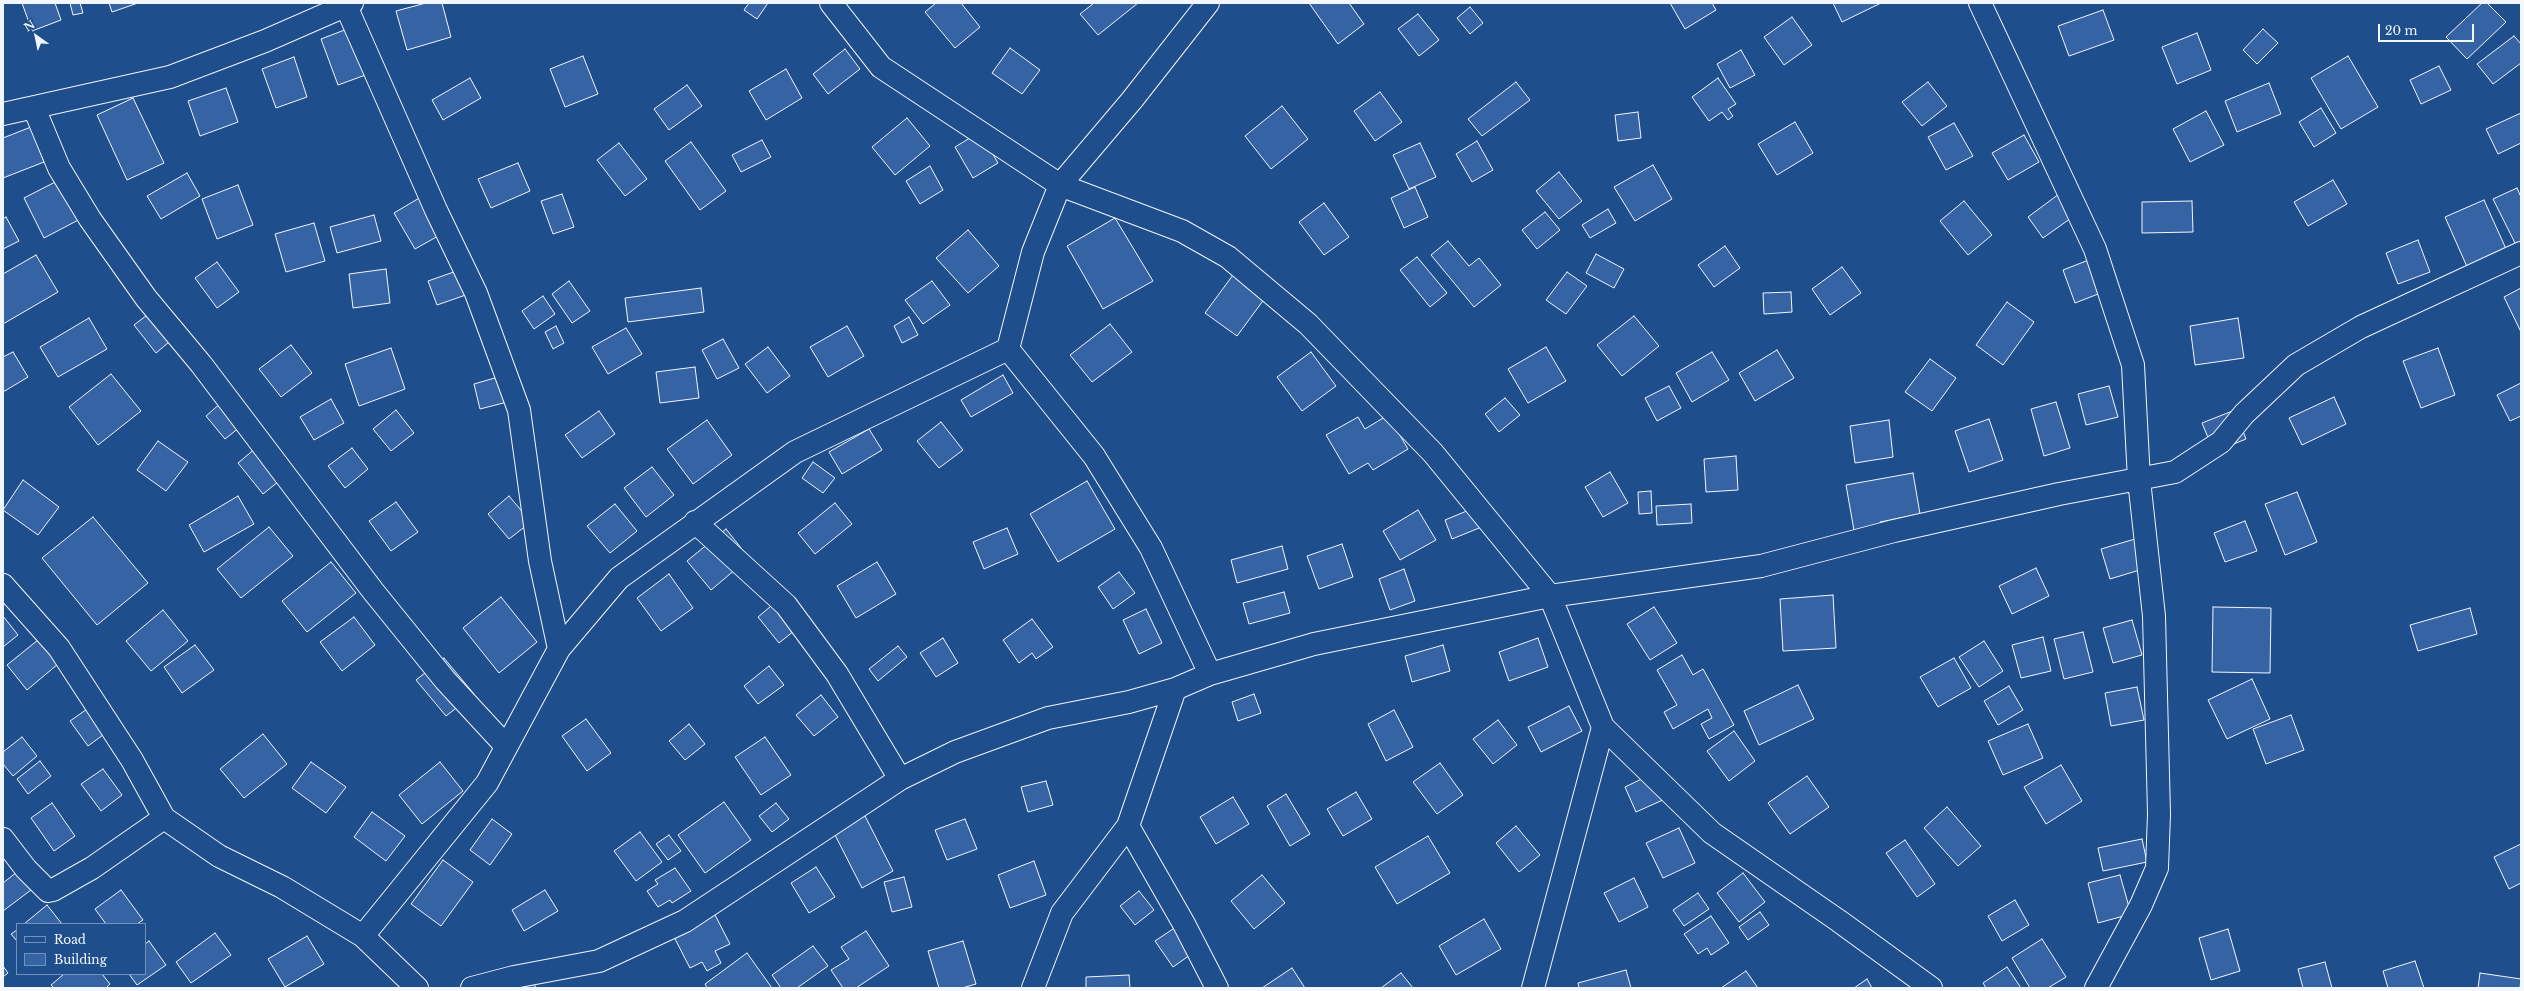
<!DOCTYPE html>
<style>
body{margin:0}
#map{position:relative;width:2524px;height:991px;overflow:hidden;background:#1f4e8c;font-family:"Libre Baskerville",serif}
canvas{display:block}
.frame{position:absolute;inset:0;border:4px solid #f2f6ff;pointer-events:none}
.legend{position:absolute;left:16px;top:923px;width:130px;height:52px;box-sizing:border-box;background:#1f4e8c;border:1px solid #7391ba;margin:0;padding:5px 7px;list-style:none;font-size:12px;color:#f2f6ff}
.legend li{display:flex;align-items:center;gap:8px;height:20px}
.legend b{width:20px;border:1px solid #7391ba}
.north{position:absolute;left:16px;top:16px;width:40px;height:40px;-webkit-text-stroke:3px #1f4e8c;paint-order:stroke;rotate:327deg;font-size:11px;font-weight:700;line-height:16px;text-align:center;color:#f2f6ff}
.north::after{content:'';display:block;margin:auto;width:14px;height:18px;background:#f2f6ff;clip-path:polygon(50% 0,100% 100%,50% 72%,0 100%)}
.scale{position:absolute;left:2378px;top:24px;width:96px;height:18px;box-sizing:border-box;border:2px solid #f2f6ff;border-top:0;padding-left:5px;font-size:12px;line-height:14px;white-space:nowrap;color:#f2f6ff;-webkit-text-stroke:3px #1f4e8c;paint-order:stroke}
</style>
<div id="map">
<canvas width="2524" height="991"></canvas>
<div class="frame"></div>
<ul class="legend">
<li><b style="height:5px;background:#1f4e8c"></b>Road</li>
<li><b style="height:11px;background:#3563a3"></b>Building</li>
</ul>
<div class="north">N</div>
<div class="scale">20 m</div>
</div>
<script>
const ctx = document.querySelector('canvas').getContext('2d');
ctx.lineJoin = 'round';
function fillPath(path, color) {
  ctx.fillStyle = color;
  ctx.fill(path, 'evenodd');
}
function toPath(rows) {
  const path = new Path2D();
  for (const r of rows) {
    path.moveTo(r[0], r[1]);
    for (let i = 2; i < r.length; i += 2) path.lineTo(r[i], r[i + 1]);
  }
  return path;
}
function strokePath(path, color, width, dash) {
  ctx.strokeStyle = color;
  ctx.lineWidth = width;
  ctx.lineCap = dash ? 'butt' : 'round';
  ctx.setLineDash(dash || []);
  ctx.stroke(path);
}
const building = toPath([
 [22,3,55,3,61,20,32,31,22,3],
 [70,3,80,3,83,13,73,15,70,3],
 [109,3,138,3,112,12,109,3],
 [426,3,442,3,451,37,407,50,396,11,426,3],
 [749,3,768,3,757,19,744,10,749,3],
 [936,3,961,3,980,27,955,48,925,12,936,3],
 [1094,3,1138,3,1098,35,1080,14,1094,3],
 [1309,3,1349,3,1364,24,1338,44,1309,3],
 [1670,3,1712,3,1716,10,1685,29,1670,3],
 [1833,3,1881,3,1842,22,1833,3],
 [2482,3,2487,3,2506,22,2467,59,2446,37,2482,3],
 [1470,7,1483,23,1470,34,1457,18,1470,7],
 [2103,10,2114,40,2069,56,2058,26,2103,10],
 [1418,14,1439,40,1419,56,1398,29,1418,14],
 [1792,17,1812,45,1784,65,1764,37,1792,17],
 [355,26,371,73,338,85,321,39,355,26],
 [2263,29,2278,43,2257,64,2243,50,2263,29],
 [2197,33,2211,70,2177,84,2162,47,2197,33],
 [2514,36,2521,44,2521,63,2493,84,2477,64,2514,36],
 [1010,48,1040,70,1022,94,992,73,1010,48],
 [845,49,860,69,828,94,813,74,845,49],
 [1741,50,1755,75,1730,88,1717,64,1741,50],
 [583,56,598,94,565,107,550,69,583,56],
 [2348,56,2378,107,2341,129,2311,78,2348,56],
 [294,57,307,97,276,108,262,69,294,57],
 [2439,66,2451,90,2421,104,2410,80,2439,66],
 [786,69,802,98,766,120,749,91,786,69],
 [470,78,481,98,443,120,432,100,470,78],
 [1718,78,1736,104,1728,109,1733,116,1728,120,1722,112,1709,121,1692,97,1718,78],
 [1516,82,1530,100,1482,136,1468,119,1516,82],
 [1928,82,1947,106,1922,126,1902,102,1928,82],
 [2269,83,2281,114,2237,132,2225,101,2269,83],
 [687,85,702,106,669,130,654,109,687,85],
 [226,88,238,122,200,136,188,101,226,88],
 [1380,92,1402,122,1375,141,1354,111,1380,92],
 [133,98,164,163,127,180,97,115,133,98],
 [1282,106,1308,139,1271,169,1245,136,1282,106],
 [2321,108,2336,133,2314,147,2299,122,2321,108],
 [2206,111,2224,145,2190,162,2173,129,2206,111],
 [1638,112,1641,138,1618,141,1615,115,1638,112],
 [2521,113,2521,143,2498,154,2486,129,2521,113],
 [907,118,930,146,895,175,872,147,907,118],
 [1795,122,1813,153,1777,175,1758,144,1795,122],
 [1954,123,1973,156,1946,170,1928,137,1954,123],
 [31,127,44,162,3,178,3,138,31,127],
 [980,132,998,163,973,178,955,147,980,132],
 [2024,135,2039,162,2008,180,1992,153,2024,135],
 [762,140,771,157,741,172,732,155,762,140],
 [1477,141,1493,170,1472,182,1456,154,1477,141],
 [691,142,726,191,700,210,665,161,691,142],
 [619,143,647,179,625,196,597,160,619,143],
 [1420,143,1436,177,1409,189,1393,155,1420,143],
 [518,163,530,191,491,208,478,179,518,163],
 [1653,165,1672,199,1635,221,1614,187,1653,165],
 [930,166,943,190,920,204,906,181,930,166],
 [1559,172,1582,201,1559,219,1536,191,1559,172],
 [187,173,200,196,161,219,147,196,187,173],
 [65,177,86,216,44,238,24,198,65,177],
 [2333,180,2347,204,2308,226,2294,202,2333,180],
 [238,185,253,225,217,239,202,199,238,185],
 [1415,187,1428,217,1404,228,1391,198,1415,187],
 [2517,188,2521,197,2521,248,2518,249,2493,199,2517,188],
 [426,194,447,231,415,249,394,213,426,194],
 [562,194,574,227,553,234,541,201,562,194],
 [2059,194,2074,216,2043,238,2028,217,2059,194],
 [2484,200,2511,260,2472,278,2445,217,2484,200],
 [1964,201,1992,235,1968,255,1940,221,1964,201],
 [2192,201,2193,232,2142,233,2142,202,2192,201],
 [1324,203,1349,237,1324,255,1299,222,1324,203],
 [1608,209,1616,223,1590,238,1582,225,1608,209],
 [1545,212,1560,230,1537,249,1522,230,1545,212],
 [374,215,381,241,337,253,330,227,374,215],
 [6,217,19,241,3,249,3,219,6,217],
 [1115,218,1153,281,1103,309,1067,246,1115,218],
 [314,223,325,261,286,272,275,234,314,223],
 [968,230,999,266,968,293,936,258,968,230],
 [2418,240,2430,272,2398,284,2386,253,2418,240],
 [1448,241,1469,266,1479,258,1501,285,1474,307,1431,255,1448,241],
 [1725,246,1740,268,1714,287,1698,265,1725,246],
 [1596,254,1624,269,1614,288,1586,273,1596,254],
 [36,255,58,292,3,324,3,274,36,255],
 [2099,256,2111,289,2075,303,2063,270,2099,256],
 [1417,257,1447,293,1430,307,1400,270,1417,257],
 [217,262,239,292,217,308,195,278,217,262],
 [468,267,477,291,437,305,428,281,468,267],
 [1842,267,1861,293,1830,315,1812,289,1842,267],
 [386,269,390,303,353,308,349,274,386,269],
 [1567,272,1587,286,1566,314,1546,300,1567,272],
 [1233,275,1265,298,1237,336,1205,313,1233,275],
 [569,281,590,311,572,323,552,294,569,281],
 [932,281,950,305,923,324,905,300,932,281],
 [701,288,704,312,628,322,625,298,701,288],
 [2521,288,2521,332,2504,297,2521,288],
 [1791,292,1792,312,1764,314,1763,293,1791,292],
 [543,296,555,314,534,329,522,311,543,296],
 [2007,302,2034,322,2003,365,1976,345,2007,302],
 [159,306,181,332,156,353,134,325,159,306],
 [1634,316,1659,346,1622,376,1597,345,1634,316],
 [909,317,918,335,902,343,894,326,909,317],
 [89,318,107,349,58,377,40,347,89,318],
 [2238,318,2244,358,2195,365,2190,326,2238,318],
 [1110,324,1132,352,1092,382,1070,355,1110,324],
 [556,326,564,343,553,349,545,332,556,326],
 [847,326,864,356,828,377,810,347,847,326],
 [626,328,642,354,608,374,592,347,626,328],
 [723,339,739,368,717,379,702,350,723,339],
 [291,345,312,373,281,397,259,369,291,345],
 [768,347,790,376,767,393,745,364,768,347],
 [1546,347,1566,381,1528,403,1508,369,1546,347],
 [391,348,405,389,359,406,345,364,391,348],
 [2438,348,2455,395,2421,408,2403,361,2438,348],
 [1777,350,1794,378,1755,401,1739,373,1777,350],
 [13,352,28,377,3,392,3,357,13,352],
 [1311,352,1336,386,1302,411,1277,377,1311,352],
 [1712,352,1729,380,1692,402,1676,373,1712,352],
 [1930,359,1956,378,1932,411,1905,392,1930,359],
 [695,367,699,398,660,403,656,372,695,367],
 [512,373,519,399,480,409,474,384,512,373],
 [111,374,141,411,98,445,69,407,111,374],
 [1003,375,1013,393,971,417,961,400,1003,375],
 [2521,383,2521,416,2510,421,2497,395,2521,383],
 [1669,386,1681,408,1657,421,1645,398,1669,386],
 [2109,386,2118,417,2086,425,2078,394,2109,386],
 [230,395,250,419,225,439,206,416,230,395],
 [2334,397,2346,424,2302,445,2289,418,2334,397],
 [1505,398,1520,415,1499,432,1485,414,1505,398],
 [331,399,344,423,314,440,300,417,331,399],
 [2056,402,2070,448,2044,456,2031,409,2056,402],
 [396,410,414,433,391,451,373,429,396,410],
 [2235,410,2246,439,2214,452,2202,423,2235,410],
 [599,411,615,434,582,458,565,435,599,411],
 [1388,415,1408,449,1373,470,1368,463,1349,474,1326,435,1358,417,1365,429,1388,415],
 [1989,419,2003,460,1969,472,1955,431,1989,419],
 [707,420,732,455,693,484,667,449,707,420],
 [1889,420,1893,457,1855,463,1850,426,1889,420],
 [941,422,963,450,939,468,917,441,941,422],
 [869,429,882,450,842,474,829,452,869,429],
 [158,441,188,462,166,491,137,470,158,441],
 [263,442,289,473,263,494,238,463,263,442],
 [352,448,368,469,345,488,328,466,352,448],
 [1736,456,1738,490,1706,492,1704,459,1736,456],
 [813,462,835,478,823,493,802,478,813,462],
 [652,467,674,495,646,517,624,488,652,467],
 [1610,472,1628,503,1603,517,1585,487,1610,472],
 [1913,473,1920,514,1880,522,1881,531,1855,536,1846,485,1913,473],
 [23,480,59,507,38,535,3,510,23,480],
 [1087,481,1115,529,1058,562,1030,514,1087,481],
 [1651,491,1652,513,1639,514,1638,492,1651,491],
 [2297,492,2317,542,2285,555,2265,504,2297,492],
 [238,496,254,524,204,552,189,525,238,496],
 [509,496,531,522,509,539,488,514,509,496],
 [396,502,418,532,391,551,369,521,396,502],
 [835,503,852,524,815,554,798,533,835,503],
 [1486,503,1494,522,1452,539,1445,520,1486,503],
 [615,504,637,531,610,553,587,526,615,504],
 [1691,504,1692,523,1657,525,1656,506,1691,504],
 [1418,510,1436,540,1400,560,1383,531,1418,510],
 [93,517,148,583,97,625,42,558,93,517],
 [2245,521,2257,551,2225,562,2214,533,2245,521],
 [269,527,293,556,241,598,217,569,269,527],
 [1007,528,1018,554,984,569,973,542,1007,528],
 [726,529,749,558,711,590,687,561,726,529],
 [2135,539,2143,569,2110,579,2101,549,2135,539],
 [1342,544,1353,577,1319,589,1307,556,1342,544],
 [1282,546,1288,569,1237,583,1231,560,1282,546],
 [331,562,356,593,307,632,282,601,331,562],
 [877,562,896,594,856,618,837,586,877,562],
 [2036,568,2049,596,2012,614,1999,586,2036,568],
 [1404,569,1415,601,1390,610,1379,579,1404,569],
 [1119,572,1135,593,1113,609,1098,587,1119,572],
 [669,574,693,608,661,631,637,598,669,574],
 [1284,592,1290,613,1249,624,1243,603,1284,592],
 [1833,595,1836,648,1783,651,1780,599,1833,595],
 [783,596,805,622,779,643,758,617,783,596],
 [501,597,537,642,499,673,463,628,501,597],
 [1654,607,1677,643,1650,660,1627,624,1654,607],
 [2213,607,2271,608,2270,673,2212,672,2213,607],
 [2470,608,2477,634,2418,651,2410,625,2470,608],
 [1146,609,1162,643,1139,654,1123,620,1146,609],
 [163,610,188,641,151,671,126,641,163,610],
 [3,616,18,635,3,647,3,616],
 [354,617,375,645,342,671,320,642,354,617],
 [1032,619,1053,647,1036,659,1032,653,1019,663,1003,640,1032,619],
 [2132,620,2142,655,2113,663,2103,628,2132,620],
 [2083,632,2093,672,2064,679,2054,639,2083,632],
 [2043,637,2051,671,2021,678,2012,645,2043,637],
 [943,638,958,663,936,677,920,653,943,638],
 [1538,638,1548,667,1509,681,1499,652,1538,638],
 [38,640,58,664,27,690,7,665,38,640],
 [1984,641,2003,671,1979,687,1959,657,1984,641],
 [195,645,214,670,182,693,164,667,195,645],
 [1443,645,1450,671,1412,682,1405,656,1443,645],
 [898,646,907,657,878,681,869,669,898,646],
 [1682,655,1693,675,1703,669,1734,725,1709,739,1701,724,1712,718,1708,709,1673,729,1664,712,1677,705,1657,670,1682,655],
 [444,658,474,694,446,716,416,680,444,658],
 [1954,658,1971,688,1938,707,1920,677,1954,658],
 [769,666,784,685,758,704,744,686,769,666],
 [2252,679,2270,719,2227,739,2208,700,2252,679],
 [1798,685,1814,719,1759,745,1744,711,1798,685],
 [2009,686,2023,710,1998,725,1984,701,2009,686],
 [2137,687,2144,720,2111,726,2105,693,2137,687],
 [1254,694,1261,713,1238,721,1232,702,1254,694],
 [821,695,838,717,814,736,796,715,821,695],
 [1569,706,1582,731,1541,752,1528,727,1569,706],
 [90,707,107,732,88,746,70,721,90,707],
 [1394,710,1413,747,1386,761,1368,724,1394,710],
 [2291,715,2304,750,2266,764,2253,729,2291,715],
 [586,719,611,753,587,771,562,736,586,719],
 [1498,720,1517,745,1493,764,1473,739,1498,720],
 [689,724,705,744,685,760,669,741,689,724],
 [2028,724,2043,758,2003,775,1988,741,2028,724],
 [1734,731,1755,761,1729,781,1707,751,1734,731],
 [263,734,287,764,244,798,220,769,263,734],
 [22,737,37,756,13,776,3,764,3,752,22,737],
 [765,737,791,775,761,795,735,757,765,737],
 [40,761,51,776,28,794,17,779,40,761],
 [311,762,346,787,326,813,292,788,311,762],
 [440,762,463,791,422,824,399,795,440,762],
 [1440,763,1463,795,1437,814,1413,782,1440,763],
 [2061,765,2082,801,2046,824,2024,787,2061,765],
 [103,769,122,795,101,811,81,784,103,769],
 [1654,773,1665,799,1636,812,1625,787,1654,773],
 [1807,776,1829,807,1790,834,1768,803,1807,776],
 [1046,781,1053,805,1028,812,1021,787,1046,781],
 [1356,792,1372,819,1343,836,1327,809,1356,792],
 [1286,794,1310,834,1290,846,1267,806,1286,794],
 [1233,797,1249,824,1216,844,1200,817,1233,797],
 [724,802,751,840,705,873,678,835,724,802],
 [52,803,75,836,54,851,31,818,52,803],
 [776,803,789,819,772,832,759,816,776,803],
 [1947,807,1981,846,1958,866,1924,828,1947,807],
 [372,812,405,836,386,861,354,837,372,812],
 [864,814,893,871,862,888,833,831,864,814],
 [492,819,512,834,490,865,470,850,492,819],
 [965,819,977,849,947,860,935,830,965,819],
 [1516,826,1540,855,1519,872,1496,843,1516,826],
 [1679,828,1695,863,1663,878,1646,843,1679,828],
 [640,832,662,862,636,881,614,851,640,832],
 [669,835,681,851,668,860,656,844,669,835],
 [1428,836,1450,873,1397,904,1375,867,1428,836],
 [2142,839,2147,862,2103,871,2098,848,2142,839],
 [1905,840,1935,884,1917,897,1886,853,1905,840],
 [2521,844,2521,883,2509,889,2494,857,2521,844],
 [443,860,473,882,441,926,411,904,443,860],
 [1034,861,1046,895,1010,908,998,875,1034,861],
 [816,867,835,897,809,913,791,883,816,867],
 [675,868,691,891,672,903,670,900,658,907,647,891,658,884,655,880,675,868],
 [17,872,31,890,3,911,3,883,17,872],
 [1743,873,1765,902,1739,922,1717,893,1743,873],
 [1262,875,1285,903,1254,929,1231,901,1262,875],
 [2120,875,2131,914,2098,923,2088,883,2120,875],
 [904,877,912,907,892,912,884,882,904,877],
 [1634,878,1648,907,1619,922,1604,893,1634,878],
 [121,890,143,920,137,924,106,924,95,909,121,890],
 [545,890,558,911,524,931,512,910,545,890],
 [1139,891,1154,910,1135,925,1120,906,1139,891],
 [1698,893,1709,909,1684,926,1673,910,1698,893],
 [2015,900,2029,925,2002,941,1988,916,2015,900],
 [47,905,62,924,24,924,47,905],
 [1760,912,1769,925,1748,940,1739,927,1760,912],
 [714,913,730,944,715,951,721,963,707,971,702,962,690,968,673,935,714,913],
 [1711,916,1729,943,1711,955,1707,948,1698,954,1684,934,1711,916],
 [1484,919,1501,949,1456,975,1439,946,1484,919],
 [1182,923,1200,948,1173,967,1155,941,1182,923],
 [2228,929,2240,971,2211,980,2199,938,2228,929],
 [17,930,17,941,11,934,17,930],
 [866,931,889,966,856,988,843,988,831,970,849,959,841,947,866,931],
 [215,933,231,955,191,983,176,962,215,933],
 [307,936,324,964,285,987,268,959,307,936],
 [2042,939,2066,977,2048,988,2030,988,2012,958,2042,939],
 [149,941,166,965,137,985,129,974,145,974,145,944,149,941],
 [963,941,976,984,962,988,939,988,928,951,963,941],
 [813,946,828,966,797,988,781,988,772,975,813,946],
 [747,953,772,988,707,988,705,984,747,953],
 [2415,961,2424,988,2388,988,2383,971,2415,961],
 [2325,962,2332,988,2303,988,2298,969,2325,962],
 [3,966,8,973,3,977,3,966],
 [2007,967,2021,988,1986,988,1983,983,2007,967],
 [1292,968,1305,988,1262,988,1292,968],
 [1626,970,1631,988,1579,988,1578,983,1626,970],
 [1746,971,1758,988,1721,988,1746,971],
 [1401,973,1413,988,1381,988,1401,973],
 [2480,973,2521,979,2520,988,2478,988,2480,973],
 [64,974,102,974,110,984,106,988,54,988,51,985,64,974],
 [1129,975,1130,988,1086,988,1086,977,1129,975],
 [1867,979,1872,988,1854,988,1867,979],
 [533,982,536,988,519,988,533,982]
]);
fillPath(building, '#3563a3');
strokePath(building, '#f2f6ff', 1);
const minor = toPath([
 [831,3,881,67,1060,185,1182,231,1228,257,1308,324,1433,453,1550,596,1603,727,1533,988],
 [1980,3,2095,249,2133,365,2139,480,2154,616,2159,814,2157,868,2141,905,2096,988],
 [346,6,436,210,476,293,519,410,540,561,559,649],
 [34,108,59,168,90,219,146,298,201,364,373,591,445,680,506,746],
 [3,114,170,77,265,41,352,3],
 [1008,349,1094,456,1151,548,1210,674],
 [695,522,786,605,837,674,900,779],
 [3,585,59,648,132,760,164,818,219,856,282,887,363,936,417,988],
 [1175,689,1128,826,1184,924,1217,988],
 [1603,727,1712,833,1839,921,1931,988],
 [3,839,26,869,48,891,53,890,92,868,164,818],
 [363,936,487,783,559,649,619,578,795,452,1008,349,1033,252,1060,185,1132,100,1208,3],
 [472,988,514,977,599,961,685,921,900,779,955,752,1048,718,1129,702,1175,689,1210,674,1314,644,1550,596,1761,566,1894,531,2059,494,2175,472,2221,442,2244,414,2296,365,2361,327,2521,253],
 [1033,988,1062,913,1128,826]
]);
strokePath(minor, '#f2f6ff', 24);
strokePath(minor, '#1f4e8c', 22);
</script>
